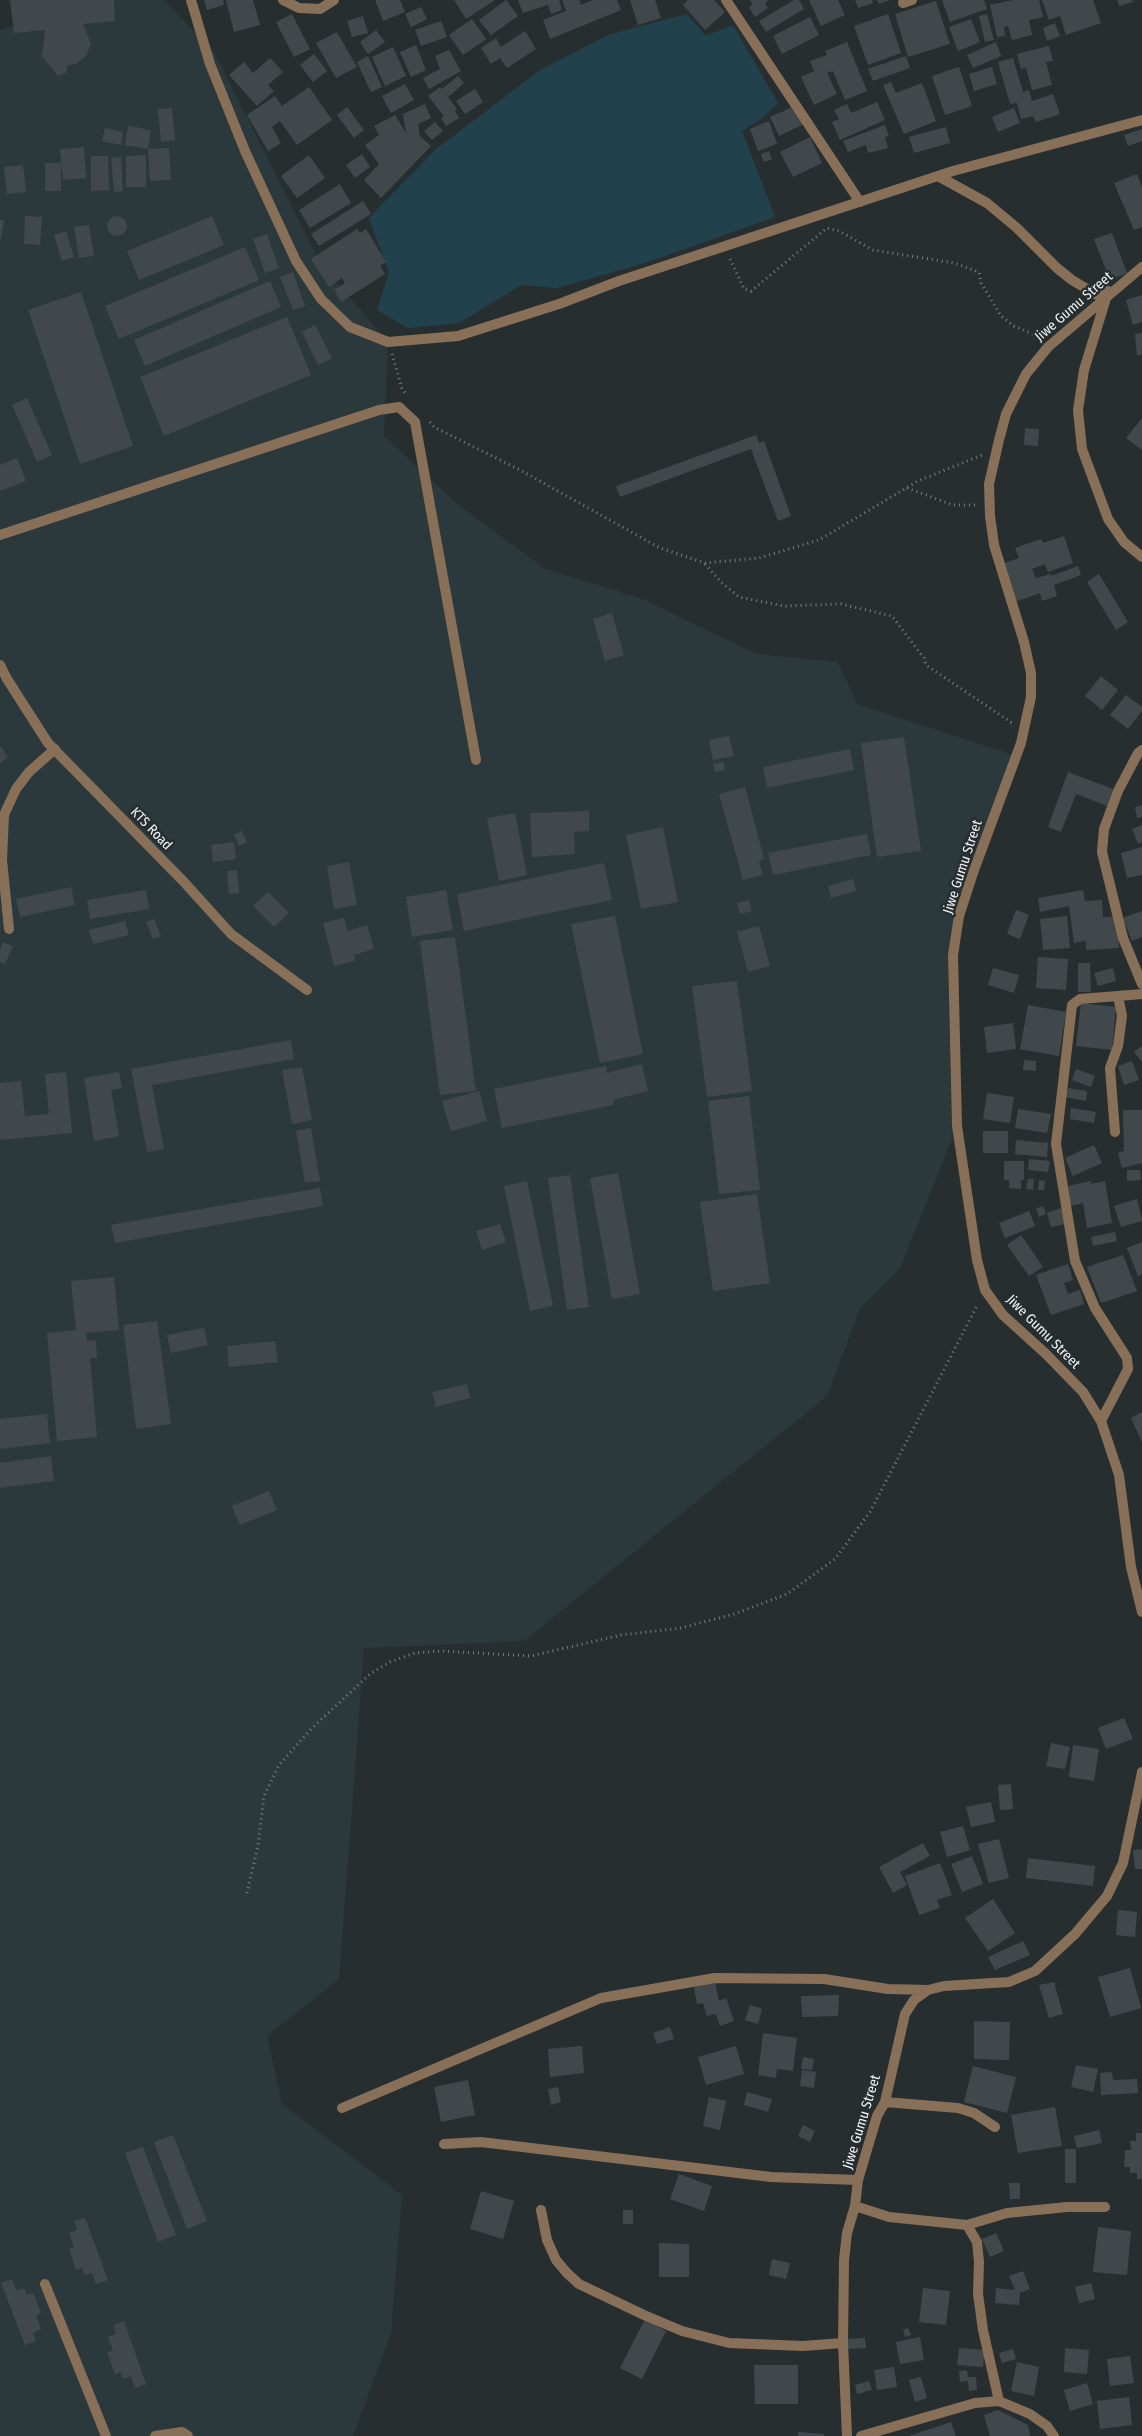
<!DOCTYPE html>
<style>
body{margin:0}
canvas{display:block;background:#272e30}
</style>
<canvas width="1142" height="2436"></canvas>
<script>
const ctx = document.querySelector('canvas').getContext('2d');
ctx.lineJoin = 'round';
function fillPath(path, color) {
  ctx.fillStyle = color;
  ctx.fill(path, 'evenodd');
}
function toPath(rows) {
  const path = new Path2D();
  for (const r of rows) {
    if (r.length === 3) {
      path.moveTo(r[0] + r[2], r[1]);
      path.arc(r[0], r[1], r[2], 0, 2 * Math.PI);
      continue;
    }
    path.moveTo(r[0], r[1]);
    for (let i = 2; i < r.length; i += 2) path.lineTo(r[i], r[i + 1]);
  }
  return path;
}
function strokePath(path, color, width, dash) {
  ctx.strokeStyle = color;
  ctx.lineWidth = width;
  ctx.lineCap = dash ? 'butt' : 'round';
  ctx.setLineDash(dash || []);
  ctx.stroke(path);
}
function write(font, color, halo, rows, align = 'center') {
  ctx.font = font + ' "Fira Sans Condensed",sans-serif';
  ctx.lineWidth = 5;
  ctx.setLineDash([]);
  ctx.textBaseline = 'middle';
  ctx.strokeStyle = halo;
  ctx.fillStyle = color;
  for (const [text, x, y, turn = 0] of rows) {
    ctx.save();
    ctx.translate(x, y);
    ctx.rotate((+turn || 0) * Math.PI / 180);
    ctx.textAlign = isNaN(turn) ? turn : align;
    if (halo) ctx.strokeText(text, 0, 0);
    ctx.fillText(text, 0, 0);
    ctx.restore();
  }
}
fillPath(toPath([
 [94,0,164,0,214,52,322,266,388,342,384,436,457,504,545,569,640,598,757,654,838,662,857,704,1016,756,948,968,952,1139,900,1268,860,1308,827,1396,524,1641,364,1648,339,1979,267,2036,282,2104,402,2195,391,2333,353,2436,0,2436,0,30]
]), '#2b393d');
fillPath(toPath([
 [687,14,706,36,733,25,778,103,762,118,742,131,775,217,642,264,556,288,521,285,459,323,408,328,377,310,389,272,369,218,435,150,540,70,611,34]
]), '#21424d');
fillPath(toPath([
 [10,0,114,0,115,21,83,24,91,44,86,56,76,64,68,65,66,73,58,76,42,56,45,30,14,33],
 [204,0,223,0,224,5,207,10],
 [226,0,253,0,260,25,234,32],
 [375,0,400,0,405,12,383,21],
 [454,0,495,0,466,19],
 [506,0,518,16,491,35,479,20],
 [518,0,559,0,562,10,551,14,548,5,523,13],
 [562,0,579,0,581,5,593,0,617,0,621,10,550,39,543,20,566,11],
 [630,0,655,0,661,18,638,25],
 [688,0,714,0,725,12,705,30,683,5],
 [750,0,769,0,765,3,768,8,755,17,749,7,753,4],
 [794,0,799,0,804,9,766,32,759,21],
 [809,0,838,0,845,15,821,26],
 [855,0,872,0,873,3,858,8],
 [877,0,890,0,879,4],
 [942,0,984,0,987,9,950,22],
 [1013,0,1039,0,1043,17,1029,20,1032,35,1012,40,1008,26,1004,27,1005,36,997,37,990,5],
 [1042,0,1093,0,1101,23,1066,35,1060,16,1049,20],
 [1117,0,1132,0,1133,2,1119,6],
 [936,1,950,44,908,57,895,14],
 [421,7,427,19,411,27,405,14],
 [292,14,310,49,294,57,276,22],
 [888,14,901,53,868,65,854,26],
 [987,14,994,40,985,42,979,16],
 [363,16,368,33,352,37,347,21],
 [810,17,819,35,782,54,773,36],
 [472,19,486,39,463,55,449,35],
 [971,19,980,42,958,51,949,27],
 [441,21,447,37,421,46,415,30],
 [1055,23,1060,36,1047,41,1043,28],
 [376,30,385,42,368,54,360,42],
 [525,31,536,49,507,68,500,58,491,64,481,48,496,38,501,47],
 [337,32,357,67,336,78,316,43],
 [847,42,867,91,845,100,833,71,827,73,837,94,814,105,801,77,814,71,810,61,827,55,825,51],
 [996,42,1001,56,973,68,967,55],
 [416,45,426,70,411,77,400,52],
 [1049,46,1053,61,1046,62,1052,85,1032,90,1026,68,1021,69,1017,54],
 [393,47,406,76,385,86,372,57],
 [449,50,461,71,429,89,423,78,440,69,435,56],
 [314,54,327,71,313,82,300,65],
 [368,56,382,87,371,92,357,62],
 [906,56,910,68,873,81,868,69],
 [270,58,283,72,268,85,274,91,257,106,229,75,244,62,253,73],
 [1013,58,1023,92,1029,90,1032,101,1053,94,1060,114,1036,122,1033,116,1021,119,1017,103,1010,104,998,62],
 [959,67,972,106,945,115,932,76],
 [992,67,997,84,974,91,969,74],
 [458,76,464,83,448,97,457,109,455,111,459,118,446,126,441,118,444,116,428,96,440,87,442,89],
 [891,82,896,93,922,83,936,121,904,134,883,85],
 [405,84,414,100,391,113,382,96],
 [309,87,332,120,297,145,280,121,272,127,281,143,268,151,247,115,275,96,282,106],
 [475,89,483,102,465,114,456,101],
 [877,102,885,120,840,140,832,122,839,119,834,110,847,104,851,113],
 [425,104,431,118,418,124,420,136,431,146,381,198,364,180,379,164,365,145,379,135,374,126,395,115,406,133,403,114],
 [795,106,804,124,779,136,770,117],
 [347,107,364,130,354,138,337,115],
 [172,108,175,140,161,142,158,109],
 [1014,108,1020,123,998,132,992,117],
 [769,121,777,144,758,151,750,129],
 [435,122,443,131,432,140,424,131],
 [885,125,889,136,885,137,888,148,868,153,866,145,848,152,843,141],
 [128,126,151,130,148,149,125,145],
 [946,127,950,143,914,153,909,137],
 [105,128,123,132,121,145,102,141],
 [1142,129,1142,141,1128,146,1124,135],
 [810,137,822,163,793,177,780,152],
 [84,147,86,178,63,180,60,149],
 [169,148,171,180,150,181,148,149],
 [769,151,772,159,764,162,761,154],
 [362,154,370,167,355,178,346,165],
 [146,155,146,187,126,187,126,156],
 [309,155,325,178,297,198,281,176],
 [91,156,108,156,109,190,91,191],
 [121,157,123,191,114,192,111,158],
 [45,163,61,163,61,191,45,191],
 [23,165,26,192,7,194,4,167],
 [1137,174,1142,188,1142,227,1134,230,1114,183],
 [340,184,351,203,310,228,299,210],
 [363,201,371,214,319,246,311,234],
 [117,226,10],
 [25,216,42,217,40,245,24,244],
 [212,216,224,245,139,280,127,251],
 [0,220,4,220,1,239,0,239],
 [89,225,94,256,79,258,74,227],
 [357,229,360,233,366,229,386,262,380,266,385,274,341,302,334,290,345,283,342,278,329,287,311,259],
 [66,231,74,257,62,261,54,235],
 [1112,233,1127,273,1110,280,1094,239],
 [267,234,279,268,265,273,253,239],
 [245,247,259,280,119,339,105,306],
 [293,272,305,306,293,310,280,277],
 [270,281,281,307,145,366,134,340],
 [81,292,133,446,80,464,28,310],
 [1142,295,1142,322,1133,325,1126,300],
 [287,317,311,375,164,436,140,377],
 [315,325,332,358,318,365,302,332],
 [1142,333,1142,355,1137,355,1135,334],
 [27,398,52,455,37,462,12,405],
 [1142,418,1142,450,1126,438],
 [1025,428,1039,429,1038,446,1024,445],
 [756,435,759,443,764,441,791,516,778,521,751,449,620,497,616,486],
 [17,458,26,481,0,491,0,465],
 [1064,536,1073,563,1048,572,1045,564,1032,569,1036,578,1051,574,1051,576,1078,566,1081,575,1054,585,1057,596,1042,601,1040,593,1015,602,1002,564,1019,558,1015,548,1041,539,1043,543],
 [1099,574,1128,622,1116,630,1087,582],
 [612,613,624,655,605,661,593,619],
 [1101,676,1118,690,1102,710,1085,696],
 [1126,695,1142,707,1142,711,1128,729,1110,715],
 [729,736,734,756,713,760,709,740],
 [904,737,921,851,877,857,861,743],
 [0,746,8,757,0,763],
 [850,749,854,770,767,788,763,767],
 [723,762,725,770,715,772,713,764],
 [1068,772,1113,789,1107,806,1076,794,1061,832,1048,827],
 [745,787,764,859,759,861,763,875,743,880,719,794],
 [1142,805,1142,817,1137,818,1135,807],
 [589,811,589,831,574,832,575,854,532,857,530,813],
 [515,813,527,875,499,881,487,818],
 [1142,825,1142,842,1138,844,1132,829],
 [663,827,678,902,641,909,626,835],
 [242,831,247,842,239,846,234,835],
 [867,834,871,855,773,875,768,853],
 [234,842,236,859,213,862,211,845],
 [1142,847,1142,875,1127,878,1121,853],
 [349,862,357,905,334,909,327,866],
 [604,863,612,900,464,931,457,894],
 [237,870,239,893,229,894,227,871],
 [853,879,856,891,831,898,828,886],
 [71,887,75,905,20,917,16,899],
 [146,890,149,909,90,919,87,900],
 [446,890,453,930,412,937,406,897],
 [1083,890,1085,901,1102,900,1103,917,1118,917,1119,948,1086,950,1086,941,1074,943,1069,906,1040,912,1038,898],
 [268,892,289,913,274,927,253,906],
 [749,900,752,911,740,914,737,903],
 [1016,910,1029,915,1020,939,1007,934],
 [1142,911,1142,937,1132,941,1123,918],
 [615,916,643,1054,600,1063,571,924],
 [1067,916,1070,948,1043,950,1040,919],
 [344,918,348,931,367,925,374,949,354,955,355,961,334,966,323,923],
 [154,919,161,936,153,939,146,922],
 [125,921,129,935,93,944,89,930],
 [759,926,770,966,748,972,737,932],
 [455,937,476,1091,440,1095,420,941],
 [3,942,13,946,5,964,0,962,0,950],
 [1038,957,1068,959,1066,990,1036,988],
 [1078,963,1090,963,1091,992,1078,992],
 [993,968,1019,975,1014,993,988,985],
 [1113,968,1116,981,1098,986,1094,973],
 [737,981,752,1091,707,1097,692,986],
 [1081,1003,1116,1007,1112,1050,1076,1046],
 [1028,1005,1066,1012,1059,1056,1020,1049],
 [1013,1023,1016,1049,987,1053,984,1027],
 [291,1040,294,1059,152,1085,164,1149,147,1152,131,1069],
 [1142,1046,1142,1062,1134,1052],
 [1024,1060,1036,1061,1036,1071,1023,1070],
 [1132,1061,1139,1080,1124,1085,1118,1066],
 [642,1064,648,1091,613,1100,614,1105,502,1128,494,1089,606,1066,607,1073],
 [302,1067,312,1120,292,1124,282,1070],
 [1076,1069,1095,1076,1091,1087,1072,1080],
 [66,1072,72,1133,0,1140,0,1083,21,1081,25,1116,49,1114,45,1074],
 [119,1072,122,1088,111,1090,119,1136,94,1141,84,1078],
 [1068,1088,1087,1091,1086,1101,1066,1097],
 [479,1091,487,1121,451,1131,442,1101],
 [987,1093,1014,1097,1010,1123,983,1119],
 [749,1096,760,1190,719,1194,708,1101],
 [1071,1108,1096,1112,1094,1123,1070,1119],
 [1018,1109,1051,1114,1047,1133,1015,1128],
 [1123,1110,1142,1110,1142,1163,1122,1168,1118,1153,1124,1151],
 [311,1128,320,1181,305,1183,296,1131],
 [983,1131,1008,1131,1008,1153,983,1153],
 [1016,1140,1048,1143,1047,1157,1015,1154],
 [1094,1145,1102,1163,1073,1176,1065,1158],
 [1029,1159,1050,1161,1048,1172,1028,1170],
 [1004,1161,1024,1161,1024,1180,1021,1180,1021,1189,1009,1188,1009,1180,1004,1180],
 [1127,1170,1140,1170,1141,1180,1127,1181],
 [618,1173,640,1294,612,1299,590,1178],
 [570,1175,589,1307,567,1310,548,1178],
 [1028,1179,1034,1179,1033,1190,1026,1189],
 [1039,1180,1045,1181,1044,1190,1038,1190],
 [527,1181,553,1306,530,1311,504,1186],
 [1091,1181,1091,1184,1105,1181,1112,1223,1087,1228,1083,1203,1070,1206,1067,1186],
 [320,1188,323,1206,115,1243,111,1225],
 [757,1194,770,1283,713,1291,700,1202],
 [1137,1199,1142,1221,1121,1227,1114,1206],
 [1043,1206,1046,1214,1039,1217,1036,1209],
 [1061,1208,1065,1224,1051,1227,1047,1213],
 [1029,1211,1035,1226,1005,1238,999,1223],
 [500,1224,506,1242,482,1250,476,1231],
 [1115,1232,1117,1241,1093,1246,1091,1237],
 [1021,1235,1043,1267,1029,1276,1007,1245],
 [1142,1242,1142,1274,1138,1276,1127,1248],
 [1123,1255,1137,1291,1101,1303,1087,1267],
 [1068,1264,1073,1280,1064,1283,1068,1294,1080,1290,1084,1304,1051,1315,1036,1275],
 [114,1277,119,1330,86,1333,87,1341,96,1340,97,1358,90,1358,97,1437,57,1441,47,1333,76,1330,71,1281],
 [157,1321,171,1424,136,1429,123,1325],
 [204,1328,208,1345,171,1353,167,1335],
 [275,1341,278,1362,229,1367,227,1346],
 [467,1384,470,1398,436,1407,432,1392],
 [1142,1412,1142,1442,1131,1418],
 [47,1414,50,1443,0,1449,0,1419],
 [51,1456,54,1481,0,1488,0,1463],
 [269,1491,277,1510,240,1525,232,1506],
 [1124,1718,1133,1739,1106,1749,1098,1728],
 [1051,1743,1070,1747,1065,1769,1046,1766],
 [1073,1745,1099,1749,1094,1781,1069,1777],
 [1011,1784,1013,1809,1000,1810,998,1785],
 [991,1802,995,1822,971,1827,966,1807],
 [963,1826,970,1850,947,1857,940,1832],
 [999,1839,1009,1878,989,1883,978,1844],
 [923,1843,930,1856,900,1872,907,1885,893,1893,879,1867],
 [1142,1849,1142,1869,1135,1869,1133,1850],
 [972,1856,983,1884,962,1892,951,1864],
 [1028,1858,1095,1866,1093,1886,1026,1878],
 [940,1863,952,1895,937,1900,940,1908,919,1915,905,1876],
 [993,1899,1015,1933,988,1951,965,1918],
 [1118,1910,1137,1912,1135,1937,1116,1935],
 [1023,1941,1030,1955,995,1970,988,1957],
 [1130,1968,1141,2008,1110,2017,1098,1977],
 [715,1982,719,2001,726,1998,734,2021,720,2026,716,2014,707,2016,703,2003,697,2004,694,1987],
 [1054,1982,1063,2014,1049,2018,1039,1985],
 [839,1995,838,2016,802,2017,801,1996],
 [750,2005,762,2009,758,2024,745,2020],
 [974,2021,1010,2022,1009,2060,974,2059],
 [670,2027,674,2039,657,2044,653,2033],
 [763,2033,797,2038,793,2071,777,2069,776,2078,758,2075],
 [582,2046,584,2073,550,2077,548,2049],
 [736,2046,744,2074,706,2085,698,2057],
 [803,2057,814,2059,812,2070,801,2069],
 [1076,2065,1098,2069,1093,2092,1071,2087],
 [973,2066,1016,2077,1007,2113,964,2102],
 [802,2070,816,2072,814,2088,800,2086],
 [1112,2072,1113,2080,1137,2079,1138,2093,1101,2095,1100,2073],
 [468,2080,475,2115,441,2122,434,2087],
 [558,2087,561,2102,551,2105,548,2089],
 [747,2092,772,2099,768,2112,744,2105],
 [709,2097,726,2101,720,2130,703,2126],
 [1055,2107,1062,2146,1018,2153,1011,2115],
 [803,2125,815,2131,810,2142,798,2136],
 [1099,2130,1102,2143,1077,2148,1074,2136],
 [1136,2133,1142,2133,1142,2179,1137,2179,1137,2173,1130,2173,1130,2167,1124,2167,1125,2150,1131,2150,1130,2141,1136,2141],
 [173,2135,207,2221,187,2229,154,2142],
 [143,2147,176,2235,158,2242,125,2153],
 [1065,2149,1076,2149,1076,2183,1065,2183],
 [679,2174,712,2186,704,2211,670,2199],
 [1009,2183,1020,2183,1020,2199,1010,2199],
 [481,2191,514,2201,503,2239,470,2229],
 [623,2210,633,2210,633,2224,623,2224],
 [85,2218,108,2280,96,2284,92,2273,84,2275,82,2268,76,2270,69,2249,74,2247,69,2233,77,2230,74,2221],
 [1098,2227,1131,2231,1127,2275,1093,2272],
 [996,2233,1004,2251,990,2257,982,2239],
 [659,2243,689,2244,689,2277,659,2277],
 [772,2259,790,2263,786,2279,769,2275],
 [1023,2271,1030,2289,1020,2293,1019,2305,995,2303,996,2288,1015,2290,1009,2276],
 [12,2279,17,2291,24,2288,27,2295,33,2293,41,2313,36,2315,41,2329,33,2333,36,2341,25,2345,1,2283],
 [1091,2283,1095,2299,1079,2303,1075,2287],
 [923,2288,950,2291,946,2325,919,2322],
 [645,2319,666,2331,642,2379,620,2368],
 [124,2321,146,2384,135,2388,131,2376,123,2379,121,2372,115,2374,107,2352,113,2351,108,2337,116,2334,113,2325],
 [908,2328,911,2335,905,2337,903,2330],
 [920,2337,924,2360,900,2364,896,2342],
 [865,2338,866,2348,847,2349,847,2339],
 [959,2348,985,2350,983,2367,957,2365],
 [1065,2348,1089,2350,1087,2374,1064,2372],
 [1013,2349,1016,2359,1002,2363,999,2353],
 [1130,2356,1134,2383,1110,2386,1107,2359],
 [1017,2362,1039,2367,1034,2396,1011,2391],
 [754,2365,798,2365,798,2404,755,2404],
 [894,2367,897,2387,877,2390,874,2370],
 [967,2370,968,2377,976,2377,977,2390,969,2391,968,2381,960,2382,959,2371],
 [921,2377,927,2398,915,2402,909,2380],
 [869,2381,872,2390,857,2394,855,2385],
 [1087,2383,1093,2404,1070,2411,1064,2390],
 [1129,2397,1132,2425,1100,2429,1097,2401],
 [998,2410,1028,2425,1030,2436,990,2436,984,2415],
 [951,2422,956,2436,909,2436],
 [798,2432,824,2434,824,2436,798,2436]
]), '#41484b');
strokePath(toPath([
 [730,259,744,289,751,291,827,228,839,231,873,250,954,263,979,272,981,283,1001,316,1014,326,1040,337],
 [392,354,402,389,407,395],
 [430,422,434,427,520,470,660,548,705,563,759,558,819,540,918,481,982,455],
 [907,488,953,505,975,505],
 [705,564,721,582,739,597,784,606,841,604,892,616,924,658,926,665,1012,723],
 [247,1893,258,1846,264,1796,279,1765,311,1729,370,1674,390,1662,415,1653,441,1651,531,1656,621,1635,681,1628,734,1614,787,1594,835,1559,870,1512,978,1304]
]), '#797f81', 3, [1, 4]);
strokePath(toPath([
 [0,535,379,410,399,407,415,422,476,760],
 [0,665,7,679,48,743,184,882,231,934,307,990],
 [9,929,2,860,4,815,16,789,29,772,55,749],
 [45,2284,106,2436],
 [155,2436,182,2432,188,2436]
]), '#886f58', 10);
strokePath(toPath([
 [191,0,210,64,245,151,296,261,321,299,350,327,388,342,458,336,559,304,619,281,953,171,1142,120],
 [283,0,299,8,320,9,334,0],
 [726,0,860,202],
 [903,3,912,0],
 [938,176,987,203,1017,228,1057,268,1072,280,1097,295,1108,291],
 [1142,267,1048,347,1026,374,1006,414,999,440,989,484,990,516,994,545,1024,642,1031,673,1031,697,1021,743,973,873,959,916,953,955,957,1126,977,1260,985,1290,1003,1315,1046,1354,1083,1392,1101,1421,1119,1475,1131,1567,1142,1612],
 [1107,295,1084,370,1078,410,1082,449,1108,519,1124,542,1142,557],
 [1142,750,1138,753,1118,791,1104,829,1102,852,1123,938,1142,984],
 [1115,1132,1110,1068,1118,1046,1122,1016,1118,996,1142,994],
 [1101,1421,1128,1369,1127,1358,1095,1308,1075,1261,1056,1144,1072,1005,1080,999,1118,996],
 [885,2102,958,2108,974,2113,995,2127],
 [342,2108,601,1998,715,1978,824,1979,888,1989,928,1990],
 [444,2144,481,2142,771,2177,858,2180],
 [855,2206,889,2217,967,2225,977,2242,979,2262,978,2294,983,2330,999,2401],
 [541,2210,547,2240,556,2260,567,2273,579,2284,644,2315,682,2331,729,2343,803,2346,843,2343],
 [967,2225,1007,2213,1067,2207,1105,2207],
 [847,2436,843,2343,844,2260,847,2233,855,2206,858,2180,877,2116,885,2102,905,2014,914,2000,928,1990,944,1986,1009,1982,1035,1971,1075,1934,1107,1896,1123,1863,1142,1772],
 [861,2436,975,2403,999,2401,1030,2414,1047,2426,1054,2436]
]), '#886f58', 10);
write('14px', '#f0f4f6', '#272e30', [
 ["Jiwe Gumu Street",1074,307,-41],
 ["KTS Road",151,829,46],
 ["Jiwe Gumu Street",963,867,-72],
 ["Jiwe Gumu Street",1043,1332,45],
 ["Jiwe Gumu Street",862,2122,-73]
]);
</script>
